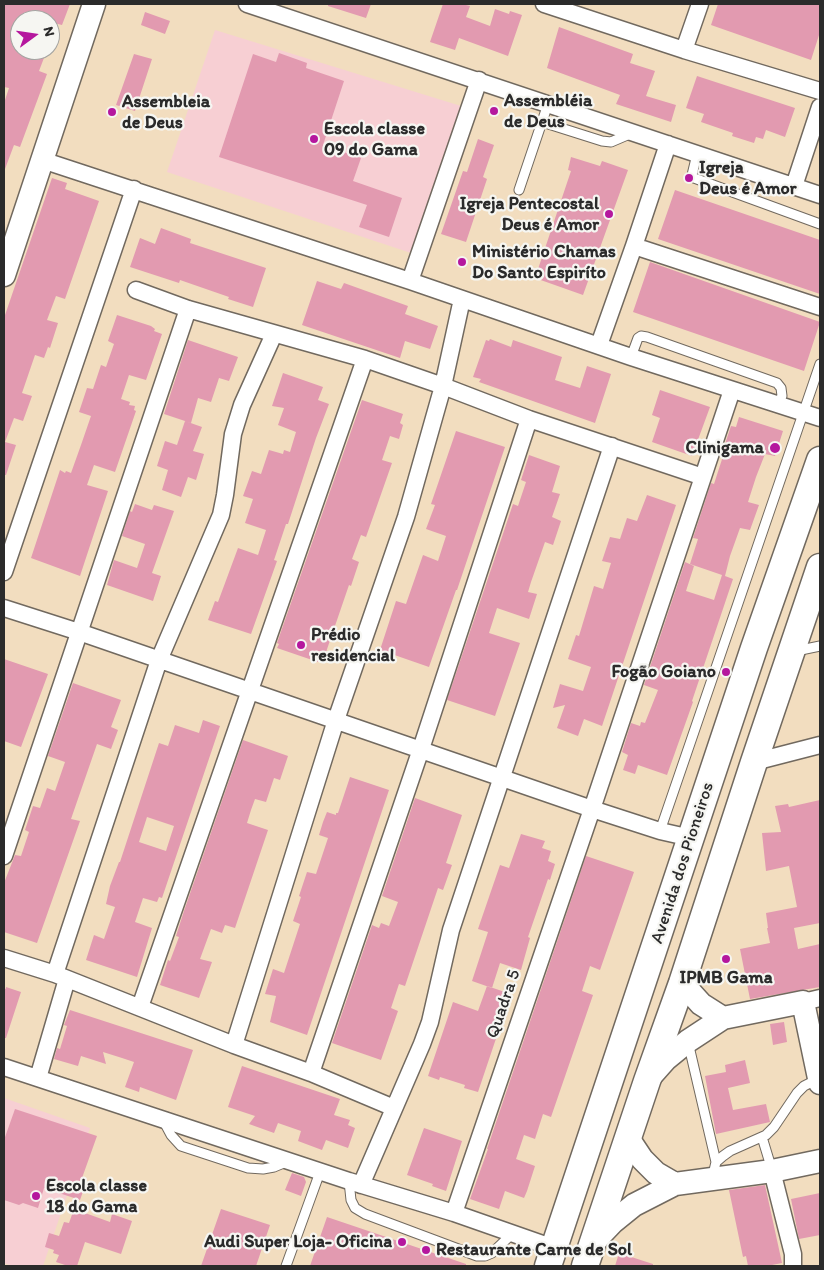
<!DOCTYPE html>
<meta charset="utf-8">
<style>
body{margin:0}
#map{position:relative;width:824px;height:1270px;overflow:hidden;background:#f2ddbf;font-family:Itim,sans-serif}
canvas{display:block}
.frame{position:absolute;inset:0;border:5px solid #2b2b2b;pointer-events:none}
.north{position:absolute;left:10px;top:10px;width:50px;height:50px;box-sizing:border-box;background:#f6f6f2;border:1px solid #a5a5a2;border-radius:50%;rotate:76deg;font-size:14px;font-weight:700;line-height:20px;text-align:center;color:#2b2b2b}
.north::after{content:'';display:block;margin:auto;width:18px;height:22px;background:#b5179e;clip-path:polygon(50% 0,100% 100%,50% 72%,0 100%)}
</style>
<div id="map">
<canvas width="824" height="1270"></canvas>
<div class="frame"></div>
<div class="north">N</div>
</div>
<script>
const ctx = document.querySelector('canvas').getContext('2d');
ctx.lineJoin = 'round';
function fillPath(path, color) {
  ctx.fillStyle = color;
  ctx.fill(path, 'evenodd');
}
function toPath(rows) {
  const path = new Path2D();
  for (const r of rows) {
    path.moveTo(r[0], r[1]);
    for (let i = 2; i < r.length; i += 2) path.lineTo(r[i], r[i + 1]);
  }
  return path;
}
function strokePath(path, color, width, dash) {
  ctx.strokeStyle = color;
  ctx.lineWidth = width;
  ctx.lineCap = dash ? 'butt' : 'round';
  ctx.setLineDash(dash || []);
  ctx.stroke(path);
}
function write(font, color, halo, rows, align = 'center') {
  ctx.font = font + ' Itim,sans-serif';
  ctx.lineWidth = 4.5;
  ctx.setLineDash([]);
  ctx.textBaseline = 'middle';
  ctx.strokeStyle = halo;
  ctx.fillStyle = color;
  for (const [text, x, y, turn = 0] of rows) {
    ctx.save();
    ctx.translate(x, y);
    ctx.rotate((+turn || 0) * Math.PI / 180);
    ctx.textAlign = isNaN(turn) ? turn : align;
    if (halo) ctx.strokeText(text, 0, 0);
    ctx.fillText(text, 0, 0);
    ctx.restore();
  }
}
fillPath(toPath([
 [215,30,461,106,411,253,167,172],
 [4,1098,90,1128,43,1266,12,1266,4,1263]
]), '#f7cfd3');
fillPath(toPath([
 [4,4,70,4,62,25,50,22,50,20,20,20,20,50,47,50,39,71,47,74,20,147,14,145,5,169,4,169,4,103,9,88,4,87],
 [328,4,371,4,366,18,328,6],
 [443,4,462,4,470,6,466,17,490,26,495,9,509,14,510,11,522,15,508,56,459,38,455,50,430,42],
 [718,4,820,4,820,32,811,60,711,25],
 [145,12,170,21,165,34,141,25],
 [559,27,633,54,630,63,655,71,646,96,676,105,671,122,616,104,620,95,547,68],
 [279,53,307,63,306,68,344,81,323,145,361,158,353,181,402,198,389,237,359,227,367,205,219,157,253,54,276,62],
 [134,54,152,59,135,111,116,105],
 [697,76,795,108,785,137,766,130,763,139,756,137,754,143,732,136,733,133,701,122,704,114,686,108],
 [478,139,494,145,483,177,487,179,466,242,441,234,463,171,467,172],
 [571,157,600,166,602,161,628,170,583,295,535,278,571,171,568,170],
 [52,178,67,183,65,189,99,201,65,299,56,296,47,320,58,323,50,348,48,347,44,358,35,355,22,393,32,396,23,421,14,418,5,442,16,445,6,475,4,475,4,318],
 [675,190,820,240,820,294,658,239],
 [161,228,191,239,190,243,266,268,253,307,228,299,229,297,180,280,179,283,130,267,140,238,155,244],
 [650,262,820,322,804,371,633,312],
 [317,281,341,289,344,283,408,306,405,314,438,326,430,349,405,341,400,358,302,325],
 [117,315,151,326,155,329,154,331,162,334,146,380,129,375,121,399,130,402,129,405,135,406,134,410,136,411,115,472,94,465,87,485,108,491,80,576,31,558,60,470,65,473,66,471,71,473,81,445,91,416,79,412,87,388,93,389,101,365,106,367,114,344,108,341],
 [490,339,511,347,513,340,562,357,555,380,580,388,587,366,611,374,595,423,479,382,481,379,473,377,486,340,489,341],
 [188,340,238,357,229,381,219,378,211,402,198,398,191,423,164,414],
 [283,373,323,387,318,400,329,404,316,438,288,524,286,524,274,560,277,561,251,634,208,620,215,601,218,602,238,548,258,555,266,530,245,523,253,499,243,496,252,471,261,474,269,450,283,454,284,450,290,452,296,432,278,425,284,408,272,406],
 [660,390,710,407,692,456,652,442,660,418,652,415],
 [362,400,403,414,400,423,403,425,399,439,390,436,382,460,392,463,366,537,361,535,352,559,359,562,351,586,349,585,324,658,320,657,318,662,277,648,279,644,277,643],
 [739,417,783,431,775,456,765,454,756,477,748,502,759,505,750,530,740,528,730,556,725,576,733,579,692,701,693,702,667,775,638,765,635,774,623,770,628,755,622,752,631,723,640,726,641,722,645,723,658,690,644,685,685,562,694,566,686,591,714,600,722,575,690,564,698,539,693,538,711,483,714,484,725,450,723,450,731,426,736,427],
 [185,421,202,427,193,451,204,454,196,480,188,477,181,497,162,490,168,470,157,466,165,441,177,445],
 [456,431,505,447,457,590,456,590,429,667,380,650,396,601,406,604,423,555,438,561,446,536,426,529,435,505,431,504],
 [529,455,560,466,552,492,560,494,552,517,561,521,553,545,545,542,531,582,528,592,537,594,529,619,497,608,489,633,520,643,495,716,447,700,513,504,518,506,526,482,521,480],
 [647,495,676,505,602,726,584,719,578,736,557,728,565,705,553,708,560,684,583,691,591,667,568,659,576,635,579,636,594,586,603,589,611,563,602,561,610,537,620,539,627,518,637,521],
 [135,504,152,510,154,505,174,511,152,573,161,576,153,601,107,585,114,560,137,568,145,544,122,536,130,511,132,512],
 [4,659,48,674,21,747,4,741],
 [73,683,121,700,111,727,118,730,111,749,97,744,71,819,80,821,37,943,4,932,4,883,15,855,21,856,29,832,25,830,33,806,40,808,47,788,55,791,65,762,48,756],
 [203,720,220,726,162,898,159,897,157,902,143,898,135,922,152,928,137,977,86,960,94,935,104,939,115,907,106,904,110,886,119,862,120,862,159,743,168,746,175,725,199,733],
 [147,817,174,826,166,851,139,842],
 [243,740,288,756,280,780,274,778,266,802,255,799,251,810,247,823,268,830,235,928,225,925,222,933,211,929,200,959,212,962,199,998,160,985,168,960,170,961,179,937,176,936,184,911],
 [350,777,389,790,307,1035,270,1022,276,996,265,994,273,969,284,973,300,924,293,921,301,897,299,896,307,872,316,874,328,838,319,835,323,822,327,812,336,815,336,813,338,813],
 [415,798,462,815,446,863,452,865,443,890,438,888,405,986,399,984,391,1008,398,1011,381,1060,332,1043,372,925,379,928,381,923,389,926,398,902,382,896],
 [820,800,820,923,794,928,798,949,820,944,820,987,750,999,740,949,770,943,767,928,768,928,766,913,797,907,789,866,766,871,762,833,781,832,775,806,788,804,789,807],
 [521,834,545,841,542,848,551,851,548,861,555,864,550,880,548,879,528,937,530,938,521,970,500,963,492,988,472,981,488,932,478,929,500,865,509,868],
 [586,856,634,872,600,970,590,966,582,991,593,995,551,1117,543,1114,535,1139,524,1135,516,1159,535,1166,527,1191,524,1198,505,1191,499,1209,470,1199,488,1149,487,1149],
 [487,986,511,994,478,1092,464,1088,465,1085,440,1077,439,1080,428,1076,453,1002,478,1011],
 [6,987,21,992,6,1038,4,1038,4,988,6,989],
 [70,1010,193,1050,176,1100,140,1087,139,1092,125,1087,134,1062,122,1058,103,1052,106,1064,81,1056,78,1066,54,1059,57,1048,60,1049,67,1026,64,1025],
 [784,1022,787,1042,773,1045,770,1024],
 [745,1060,750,1083,728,1088,733,1110,766,1104,770,1122,716,1134,705,1076,726,1072,725,1065],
 [242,1066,340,1099,334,1115,350,1120,348,1125,355,1128,348,1148,326,1140,322,1150,298,1141,301,1131,278,1123,274,1133,249,1124,255,1116,228,1107],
 [15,1109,97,1136,82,1178,87,1180,80,1200,44,1188,38,1208,23,1203,19,1205,4,1200,4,1140],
 [424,1128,462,1141,446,1191,432,1186,433,1184,407,1175],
 [292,1173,304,1177,306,1182,301,1196,285,1190],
 [765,1185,782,1263,767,1266,748,1266,746,1256,743,1257,729,1190],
 [820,1193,820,1235,799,1239,791,1199],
 [74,1209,110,1222,112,1214,132,1221,121,1254,85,1242,77,1266,68,1266,56,1262,59,1255,53,1253,54,1250,45,1247,49,1233,59,1236,64,1222,69,1223],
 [221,1209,270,1225,256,1266,201,1266],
 [327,1217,466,1264,466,1266,310,1266],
 [619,1253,653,1264,653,1266,615,1266]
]), '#e29ab0');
const lane = toPath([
 [542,122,602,141,611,142,632,133],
 [697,154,692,175,694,178,820,224],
 [519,190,548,104],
 [631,357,638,338,641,336,647,337,777,383,781,388,782,396,777,405],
 [796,651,820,646],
 [660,831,820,364],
 [688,1042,716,1162],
 [163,1120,171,1135,181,1146,248,1168,263,1169,274,1167,286,1162],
 [762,1137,772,1170],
 [712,1179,716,1162,723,1156,730,1151,766,1135,774,1127,797,1093,804,1086,818,1079],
 [349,1181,351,1200,355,1208,365,1214,477,1256,485,1256,492,1253,513,1233],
 [286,1266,320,1172]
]);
const street = toPath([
 [247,4,820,195],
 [544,4,684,50,820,91],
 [684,50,700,4],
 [42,160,410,281,631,357,820,418],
 [794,186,820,107],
 [634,246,820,307],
 [410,281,479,80],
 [136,290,188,309,365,359,443,386,529,419,703,477],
 [599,345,634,246,668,144],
 [4,572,134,189],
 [4,608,79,632,592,809,660,831,691,838],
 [754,762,820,745],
 [4,856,188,309],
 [4,958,55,974,234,1045,311,1073,394,1108],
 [55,974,159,660,221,515,225,495,233,434,242,405,274,334],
 [803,1002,820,998],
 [140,1007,365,359],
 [234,1045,336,720,406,517,443,386,462,299],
 [4,1067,349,1181,454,1213,554,1248],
 [311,1073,421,749,529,419],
 [38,1078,67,979],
 [772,1171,793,1254,793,1266],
 [361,1185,422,1044,430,1022,451,930,612,446],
 [454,1213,592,809,732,390]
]);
const secondary = toPath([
 [4,275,94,4],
 [682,983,701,1004,723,1018],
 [650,1077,666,1059,688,1041,723,1018,803,1002,820,1083],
 [628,1138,642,1159,656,1173,675,1184],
 [594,1242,613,1222,634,1205,675,1184,772,1171,820,1161]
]);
const primary = toPath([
 [548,1266,754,648,820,460],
 [585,1266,647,1081,682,983,754,762,820,567]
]);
strokePath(lane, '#71695f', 11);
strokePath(street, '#71695f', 19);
strokePath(secondary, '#71695f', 25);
strokePath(primary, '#71695f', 29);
strokePath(lane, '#fff', 9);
strokePath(street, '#fff', 16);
strokePath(secondary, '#fff', 22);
strokePath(primary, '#fff', 26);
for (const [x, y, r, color] of [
 [494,111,5,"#b5179e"],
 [112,112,5,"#b5179e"],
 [314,139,5,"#b5179e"],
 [689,178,5,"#b5179e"],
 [609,214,5,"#b5179e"],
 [462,262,5,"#b5179e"],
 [775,448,6,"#b5179e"],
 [301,645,5,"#b5179e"],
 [726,672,5,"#b5179e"],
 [726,959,5,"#b5179e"],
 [36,1196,5,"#b5179e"],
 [402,1242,5,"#b5179e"],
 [426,1250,5,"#b5179e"]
]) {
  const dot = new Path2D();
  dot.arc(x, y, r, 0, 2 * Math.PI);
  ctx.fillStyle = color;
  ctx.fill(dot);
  strokePath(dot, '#f6f6f2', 2);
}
write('bold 18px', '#2b2b2b', '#f6f6f2', [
 ["Assembléia",504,101],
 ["de Deus",504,122],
 ["Assembleia",122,102],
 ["de Deus",122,123],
 ["Escola classe",324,129],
 ["09 do Gama",324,150],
 ["Igreja",699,168],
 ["Deus é Amor",699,189],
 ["Igreja Pentecostal",599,204,"right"],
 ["Deus é Amor",599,225,"right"],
 ["Ministério Chamas",472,252],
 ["Do Santo Espiríto",472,273],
 ["Clinigama",764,448,"right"],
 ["Prédio",311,635],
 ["residencial",311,656],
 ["Fogão Goiano",716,672,"right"],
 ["IPMB Gama",726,978,"center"],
 ["Escola classe",46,1186],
 ["18 do Gama",46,1207],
 ["Audi Super Loja- Oficina",392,1242,"right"],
 ["Restaurante Carne de Sol",436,1250]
], 'left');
write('18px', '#2b2b2b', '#f6f6f2', [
 ["Avenida dos Pioneiros",683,863,-72],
 ["Quadra 5",504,1004,-71]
]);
</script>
